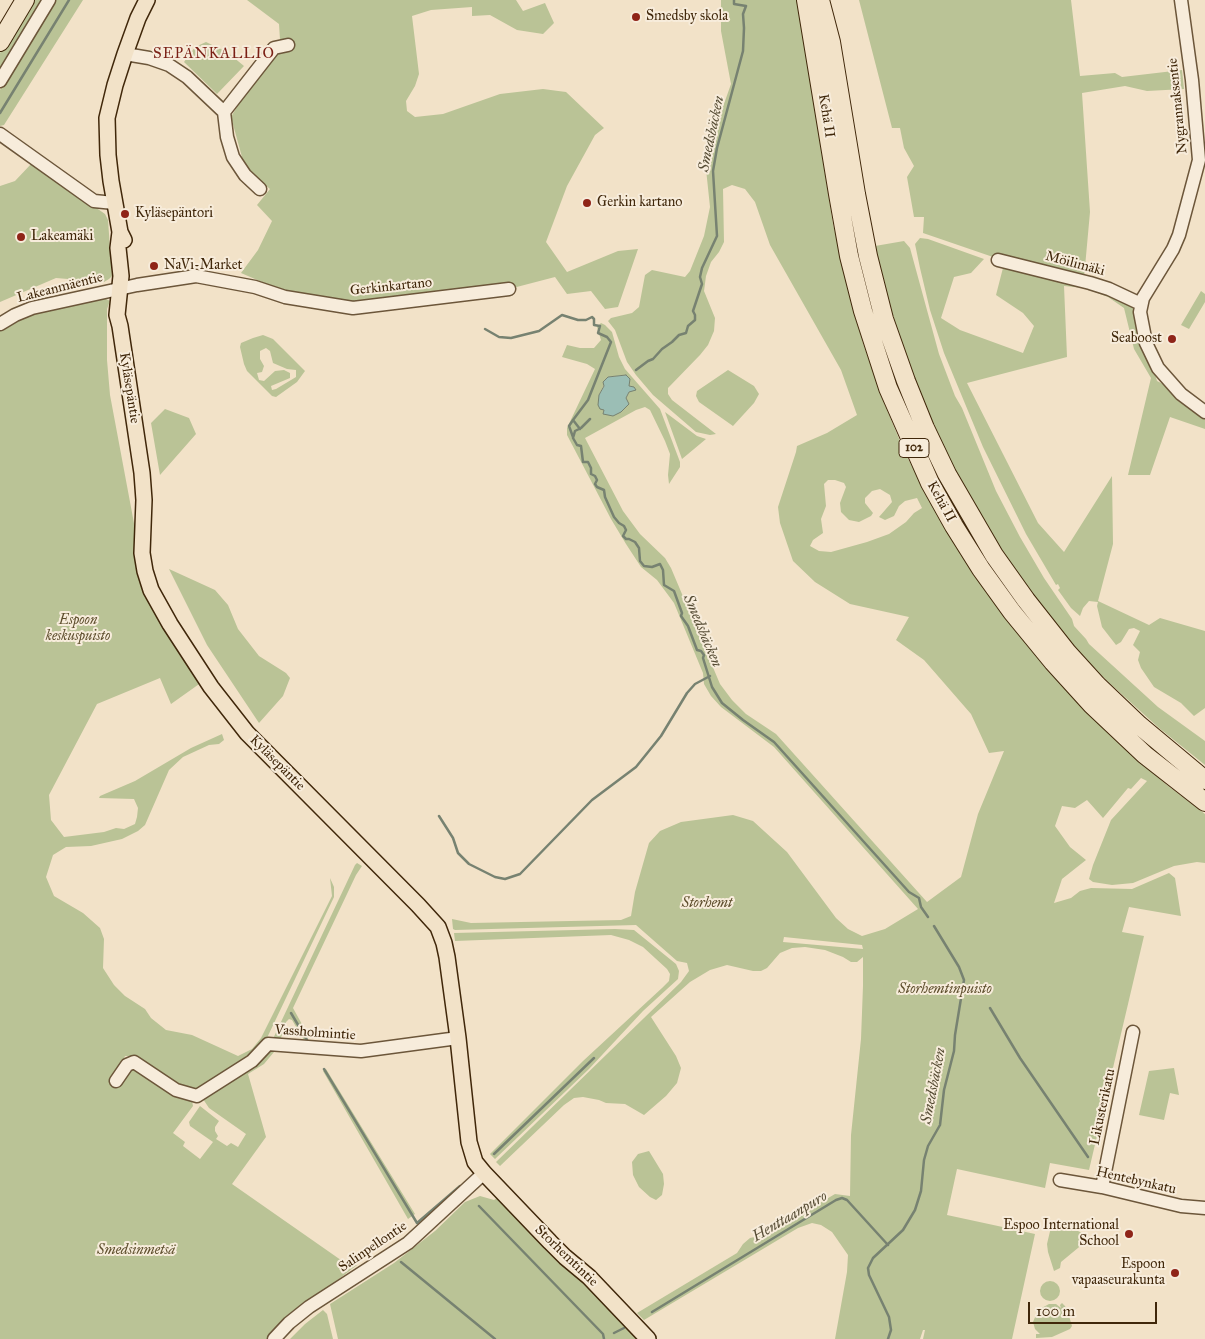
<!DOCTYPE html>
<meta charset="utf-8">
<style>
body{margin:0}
#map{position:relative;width:1205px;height:1339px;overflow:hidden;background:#f2e2c8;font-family:"IM FELL Great Primer",serif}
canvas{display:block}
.scale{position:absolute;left:1028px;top:1302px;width:129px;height:22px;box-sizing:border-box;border:2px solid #40270a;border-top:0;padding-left:6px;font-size:15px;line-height:18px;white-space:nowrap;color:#40270a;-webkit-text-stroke:4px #f7ecdb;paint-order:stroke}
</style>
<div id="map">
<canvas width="1205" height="1339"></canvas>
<div class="scale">100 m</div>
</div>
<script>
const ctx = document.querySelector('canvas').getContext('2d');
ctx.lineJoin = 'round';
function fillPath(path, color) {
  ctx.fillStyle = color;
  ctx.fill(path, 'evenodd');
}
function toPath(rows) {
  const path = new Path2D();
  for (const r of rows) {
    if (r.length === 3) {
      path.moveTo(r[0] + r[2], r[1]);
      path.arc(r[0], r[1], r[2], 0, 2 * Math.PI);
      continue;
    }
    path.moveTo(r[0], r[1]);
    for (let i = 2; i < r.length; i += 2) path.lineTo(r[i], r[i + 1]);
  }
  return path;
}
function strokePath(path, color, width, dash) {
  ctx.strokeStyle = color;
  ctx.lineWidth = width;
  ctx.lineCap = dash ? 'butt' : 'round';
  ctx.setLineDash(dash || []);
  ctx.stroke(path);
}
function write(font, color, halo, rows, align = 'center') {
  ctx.font = font + ' "IM FELL Great Primer",serif';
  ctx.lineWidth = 4;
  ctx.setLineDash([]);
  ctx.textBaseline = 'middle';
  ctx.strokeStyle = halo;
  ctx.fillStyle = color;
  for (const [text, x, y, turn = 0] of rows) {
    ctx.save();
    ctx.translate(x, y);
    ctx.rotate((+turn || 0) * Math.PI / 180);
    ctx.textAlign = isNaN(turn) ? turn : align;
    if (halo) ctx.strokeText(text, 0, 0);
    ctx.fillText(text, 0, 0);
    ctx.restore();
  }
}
fillPath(toPath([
 [33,0,43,0,0,72,0,53],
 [53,0,83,0,4,125,0,126,0,90],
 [247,0,516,0,523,11,545,3,554,23,543,34,517,30,490,15,472,16,472,7,431,10,412,16,419,74,415,86,406,101,407,111,415,117,443,114,500,94,543,89,566,92,604,128,595,135,567,186,546,242,567,272,618,251,638,249,618,307,605,309,591,291,567,294,555,277,509,289,340,306,318,296,283,291,241,273,258,250,272,221,257,205,270,189,245,168,231,117,272,47,280,40,279,24],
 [721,0,797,0,833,224,853,309,863,343,882,398,905,453,945,528,994,603,1048,671,1112,737,1167,785,1205,814,1205,863,1197,862,1174,866,1133,883,1112,885,1093,882,1089,879,1093,865,1111,820,1147,781,1141,778,1131,789,1128,788,1103,818,1087,800,1075,808,1062,806,1055,826,1070,847,1086,860,1062,879,1054,903,1071,898,1080,891,1091,888,1132,889,1169,873,1175,878,1181,916,1129,907,1122,932,1144,936,1089,1170,1050,1163,1045,1188,957,1169,947,1215,1035,1234,1012,1339,923,1339,925,1330,923,1330,920,1339,835,1339,847,1272,848,1255,832,1232,821,1225,812,1223,798,1228,644,1320,637,1313,737,1253,743,1244,750,1238,767,1234,835,1194,850,1196,851,1135,861,1039,863,986,863,957,857,962,851,962,843,957,825,950,805,947,792,948,780,953,767,968,761,971,753,971,727,965,710,970,690,982,651,1017,676,1056,681,1068,677,1083,666,1096,644,1115,625,1104,606,1103,599,1100,583,1097,574,1098,564,1105,500,1166,496,1162,681,982,689,971,687,963,677,961,636,925,455,930,453,929,452,919,471,923,621,920,631,916,635,892,649,843,660,831,681,822,733,815,753,821,787,852,836,918,848,929,862,936,885,929,918,909,774,747,721,707,711,696,704,684,703,673,674,603,657,580,641,567,626,544,611,519,567,435,567,428,595,369,587,364,562,357,567,345,580,348,594,348,601,340,597,327,601,323,605,325,612,332,619,357,625,369,660,409,680,462,680,467,669,484,668,475,670,454,665,441,650,410,645,407,636,410,585,438,623,511,640,534,665,558,671,568,720,684,732,700,746,714,776,734,927,902,961,877,978,814,1004,751,989,753,971,714,924,660,896,640,909,617,850,604,815,582,793,561,780,523,778,507,796,452,797,446,827,433,857,415,841,370,770,245,755,202,745,189,732,185,723,189,724,242,719,252,711,262,706,276,704,291,715,318,714,331,708,345,700,355,668,388,668,394,672,400,716,434,710,435,696,432,653,395,636,375,627,362,615,330,608,321,611,318,632,313,639,307,645,275,652,270,685,277,690,271,704,236,710,207,706,169,719,118,731,84,721,31],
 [626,375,629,386,635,389,629,392,626,398,603,413,604,410,599,395,608,377],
 [828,480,835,480,844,483,846,487,840,503,841,512,849,520,859,522,871,516,873,513,865,503,865,498,872,491,880,489,890,495,892,502,879,517,885,520,894,516,899,506,905,501,917,498,922,508,914,513,906,522,889,534,867,542,831,552,819,551,810,546,813,540,823,533,821,519,826,506,824,484],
 [784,937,862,945,863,949,783,942],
 [859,0,1071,0,1080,76,1115,73,1122,77,1182,70,1184,89,1147,91,1125,86,1082,93,1090,212,1084,278,993,257,923,233,924,217,914,217,907,177,914,166,904,148,900,128,892,128],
 [206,42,227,52,244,66,217,94,184,62,195,47],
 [825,65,828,65,853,220,974,536,1185,774,1205,789,1205,793,1177,772,1109,712,1041,638,988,566,944,493,909,422,881,346,858,262],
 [32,163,105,214,108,220,112,276,109,279,104,282,56,278,0,302,0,186,15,181],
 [920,238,928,239,984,259,971,273,954,277,941,318,960,330,1023,353,1034,326,1023,313,996,295,1004,264,1093,286,1132,306,1136,310,1157,381,1167,386,1205,415,1205,429,1170,417,1150,475,1128,475,1151,378,1134,349,1124,308,1108,297,1084,288,1064,286,1067,357,967,383,1038,523,1064,552,1112,476,1113,544,1098,601,1149,625,1160,618,1205,631,1205,708,1194,716,1181,703,1154,687,1141,668,1138,660,1140,652,1133,645,1140,631,1134,628,1129,629,1121,642,1116,645,1102,627,1097,606,1098,602,1089,601,1083,608,1080,616,1071,608,1058,590,1060,588,1058,584,1056,585,1026,534,983,447,944,353,930,310,920,268,915,244],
 [904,241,910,248,939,354,955,396,962,408,996,491,1020,537,1044,578,1072,619,1074,626,1086,639,1089,644,1158,707,1205,741,1205,765,1159,728,1106,680,1072,644,1015,571,994,539,961,483,926,410,898,335,875,246],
 [1201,291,1205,294,1205,302,1189,329,1181,325],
 [97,299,106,299,110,301,107,309,107,360,110,395,136,534,140,583,158,616,202,682,171,704,160,678,97,704,49,795,51,820,64,837,104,832,116,828,124,829,135,824,137,817,138,808,134,799,99,798,100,796,135,781,191,748,222,734,224,740,219,744,209,745,183,757,169,770,145,825,138,831,122,839,91,846,66,847,53,855,46,877,54,896,83,913,100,928,104,939,103,968,114,985,125,996,145,1009,151,1018,166,1030,192,1035,238,1056,252,1049,261,1038,332,896,330,878,334,887,334,897,266,1040,256,1055,202,1090,189,1092,129,1056,125,1056,120,1069,128,1065,192,1101,193,1106,173,1133,185,1142,183,1146,200,1159,213,1142,190,1126,189,1122,200,1106,219,1121,215,1127,215,1131,218,1136,216,1139,227,1146,231,1143,238,1147,246,1134,209,1108,203,1099,267,1048,279,1046,264,1064,248,1074,266,1137,232,1184,348,1265,357,1265,276,1328,267,1339,0,1339,0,330,8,323,36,311],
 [263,335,273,339,305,371,297,382,276,397,272,396,247,371,244,364,240,347,241,343,253,338],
 [266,348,270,351,273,363,287,369,296,370,296,377,276,389,272,390,271,386,290,378,290,373,284,370,275,371,264,381,259,380,257,373,262,372,264,366,260,359,260,351],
 [728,370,754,386,759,394,754,403,733,426,699,402,696,396,697,391],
 [165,409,189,418,196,434,160,475,151,423],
 [665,412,697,436,706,439,682,459],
 [169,569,215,590,228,605,238,629,259,656,286,673,290,678,283,696,259,723,207,645],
 [357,863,362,866,356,875,293,1008,309,1037,304,1040,292,1020,289,1019,286,1022,280,1041,272,1041,355,865],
 [615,929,634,930,676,964,679,971,678,979,643,1011,589,1069,495,1159,490,1154,583,1061,662,988,669,981,670,974,667,969,643,947,629,940,611,935,455,941,454,933],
 [1174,1068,1179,1095,1170,1093,1164,1120,1139,1115,1149,1071],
 [326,1069,415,1214,408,1219,323,1071],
 [649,1151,663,1174,664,1184,662,1195,656,1200,650,1197,639,1187,633,1175,632,1162,638,1154],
 [480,1196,494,1200,497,1198,506,1203,593,1288,641,1339,338,1339,330,1304,394,1263,435,1231,465,1202],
 [1060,1222,1082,1233,1084,1236,1084,1243,1061,1262,1060,1268,1054,1271,1048,1252,1047,1244,1051,1227],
 [1050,1291,10],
 [1062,1303,1065,1306,1069,1316,1072,1326,1070,1329,1052,1337,1036,1338,1036,1334,1040,1334,1035,1329,1033,1322,1038,1310,1049,1304,1056,1304,1061,1308,1060,1305],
 [323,1310,327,1314,333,1339,290,1339,305,1324]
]), '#bac396');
const water = toPath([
 [626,375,630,379,629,386,634,387,636,390,629,392,626,398,629,404,621,412,613,416,603,414,604,410,600,409,598,405,599,395,604,386,603,382,608,377,626,375]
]);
fillPath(water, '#9bbeb5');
strokePath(water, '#778271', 1);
strokePath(toPath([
 [0,113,69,0],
 [485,329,499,337,511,338,539,331,562,315,578,320,586,320,592,317,594,319,594,325,600,326,598,333,607,337,611,342,588,400,573,420,580,429],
 [636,370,648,361,653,359,662,349,672,342,679,335,686,333,688,326,695,320,695,315,693,311,702,284,700,277,702,268,717,236,713,171,717,148,743,51,744,28,743,14,746,6,734,4,734,0],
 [590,419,581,428,575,431,573,438,577,445,581,446,583,462,588,462,591,468,591,474,595,476,597,480,595,484,597,487,604,490,605,497,614,517,619,523,624,526,626,530,623,536,626,539,629,539,635,542,639,548,640,561,644,566,652,567,660,564,663,570,664,585,674,591,682,613,681,616,688,626,697,650,701,651,704,655,703,658,712,687,722,703,743,720,774,742,909,892,919,898,921,907,928,917],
 [573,437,569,426,573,420],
 [439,816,453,838,458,853,469,864,495,877,505,879,520,874,592,800,636,767,661,736,687,693,695,684,710,676],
 [990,1008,1020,1058,1088,1157],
 [291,1013,307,1040],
 [324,1069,417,1223,460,1186],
 [494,1154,594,1058],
 [479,1206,603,1334,604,1339],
 [401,1262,495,1339],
 [652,1312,836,1200,842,1198,847,1200,888,1245],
 [614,1333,624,1328],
 [888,1339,891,1330,889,1317,869,1275,868,1268,873,1258,903,1230,915,1210,921,1191,924,1160,928,1146,940,1125,944,1090,954,1051,955,1035,964,980,959,967,934,926]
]), '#778271', 2.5);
const minor = toPath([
 [1181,0,1192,80,1199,160,1179,235,1173,249,1143,298,1140,312,1146,343,1158,368,1181,394,1205,412],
 [125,54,149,58,169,65,187,77,224,112],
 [0,81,49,0],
 [224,112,274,48,288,45],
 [224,112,227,137,233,157,245,175,260,189],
 [0,134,94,201,114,203],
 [998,260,1090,283,1109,289,1141,304],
 [0,324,15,315,32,308,137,285,196,276,255,287,285,297,353,308,509,289],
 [116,1081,127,1065,134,1062,176,1090,197,1096,252,1061,268,1044,361,1051,458,1038],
 [1060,1180,1102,1187,1181,1206,1205,1208],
 [1102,1187,1133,1032],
 [274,1339,289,1323,309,1307,408,1243,484,1173]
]);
const major = toPath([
 [120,232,118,248,121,276,117,315,120,326,142,473,144,500,142,553,145,571,151,590,170,624,211,687,247,733,418,905,438,927,444,943,447,957,458,1038,469,1142,475,1162,484,1173,550,1242,565,1257,589,1277,648,1339],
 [124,240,120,232,111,181,108,155,107,118,115,85,125,54,138,18,147,0]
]);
const highway = toPath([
 [806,0,838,194,849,256,863,311,888,388,930,483,954,526,981,569,1012,612,1053,662,1092,705,1145,755,1205,802],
 [820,0,831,42,856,194,868,256,884,319,906,381,925,428,947,474,994,555,1026,600,1067,652,1097,685,1139,725,1205,780],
 [0,42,25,0]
]);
strokePath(minor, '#6c563a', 15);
strokePath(major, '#40270a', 18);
strokePath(highway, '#40270a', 20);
strokePath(minor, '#f7ecdb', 12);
strokePath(major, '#f2e2c8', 15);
strokePath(highway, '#f2e2c8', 18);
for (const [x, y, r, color] of [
 [636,17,5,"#8f2418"],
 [587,203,5,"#8f2418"],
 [125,214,5,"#8f2418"],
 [21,237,5,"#8f2418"],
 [154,266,5,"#8f2418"],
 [1172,339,5,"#8f2418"],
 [1129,1234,5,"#8f2418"],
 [1175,1273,5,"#8f2418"]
]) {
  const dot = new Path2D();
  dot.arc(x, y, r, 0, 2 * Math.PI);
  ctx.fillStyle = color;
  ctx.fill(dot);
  strokePath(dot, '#f7ecdb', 2);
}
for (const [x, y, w] of [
 [914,448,30]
]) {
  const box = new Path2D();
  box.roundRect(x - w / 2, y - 9.5, w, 19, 4);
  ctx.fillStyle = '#f7ecdb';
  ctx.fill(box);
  strokePath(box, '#40270a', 1);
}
write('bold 12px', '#40270a', null, [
 ["102",914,448]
]);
write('14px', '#40270a', '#f7ecdb', [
 ["Smedsby skola",646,17],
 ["Gerkin kartano",597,203],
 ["Kyläsepäntori",135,214],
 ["Lakeamäki",31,237],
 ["NaVi-Market",164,266],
 ["Seaboost",1162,339,"right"],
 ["Espoo International",1119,1226,"right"],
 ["School",1119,1242,"right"],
 ["Espoon",1165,1265,"right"],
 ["vapaaseurakunta",1165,1281,"right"]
], 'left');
write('14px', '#40270a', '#f7ecdb', [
 ["Nygrannaksentie",1178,106,-96],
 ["Kehä II",826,116,81],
 ["Möilimäki",1075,264,15],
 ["Gerkinkartano",391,287,-6],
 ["Lakeanmäentie",60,288,-14],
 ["Kyläsepäntie",129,388,81],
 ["Kehä II",941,502,61],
 ["Kyläsepäntie",277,763,45],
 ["Vassholmintie",315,1033,4],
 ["Likusterikatu",1103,1107,-78],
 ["Hentebynkatu",1136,1181,13],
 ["Salinpellontie",373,1247,-34],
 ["Storhemtintie",566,1256,44]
]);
write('italic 14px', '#5e4e2d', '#f7ecdb', [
 ["Espoon",78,621],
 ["keskuspuisto",78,637],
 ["Storhemt",707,904],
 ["Storhemtinpuisto",945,990],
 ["Smedsinmetsä",136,1251]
]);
ctx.letterSpacing = '1px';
write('15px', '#7a1f14', '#f7ecdb', [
 ["SEPÄNKALLIO",214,54]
]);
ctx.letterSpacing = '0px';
write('italic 15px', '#574d35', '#f7ecdb', [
 ["Smedsbäcken",712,134,-78],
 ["Smedsbäcken",702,631,67],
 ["Smedsbäcken",934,1086,-79],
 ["Henttaanpuro",790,1217,-31]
]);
</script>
